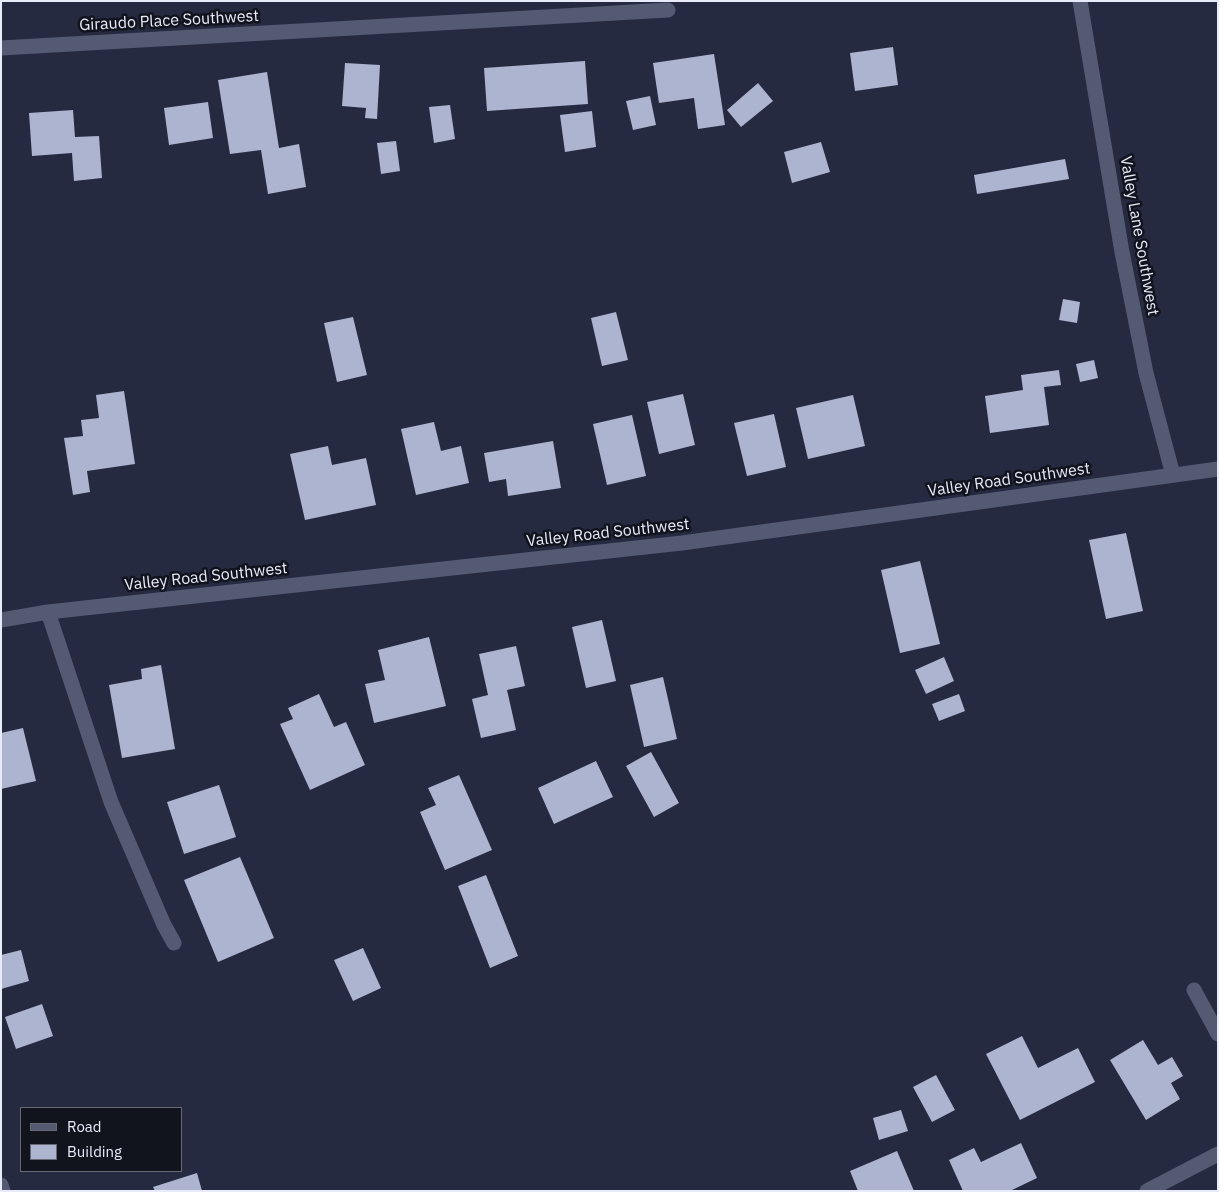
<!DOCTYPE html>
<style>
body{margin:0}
#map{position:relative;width:1219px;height:1192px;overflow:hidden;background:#252a40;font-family:"IBM Plex Sans",sans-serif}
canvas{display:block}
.frame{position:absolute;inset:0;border:2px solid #e8ebfa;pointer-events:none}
.legend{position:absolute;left:20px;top:1107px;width:162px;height:65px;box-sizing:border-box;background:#11131d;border:1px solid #676975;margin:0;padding:6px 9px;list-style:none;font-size:15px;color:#e8ebfa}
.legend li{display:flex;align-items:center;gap:10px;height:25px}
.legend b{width:25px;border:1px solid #676975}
</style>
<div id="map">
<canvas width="1219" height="1192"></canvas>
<div class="frame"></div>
<ul class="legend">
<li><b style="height:6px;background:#555a73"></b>Road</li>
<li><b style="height:14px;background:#adb4d0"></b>Building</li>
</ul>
</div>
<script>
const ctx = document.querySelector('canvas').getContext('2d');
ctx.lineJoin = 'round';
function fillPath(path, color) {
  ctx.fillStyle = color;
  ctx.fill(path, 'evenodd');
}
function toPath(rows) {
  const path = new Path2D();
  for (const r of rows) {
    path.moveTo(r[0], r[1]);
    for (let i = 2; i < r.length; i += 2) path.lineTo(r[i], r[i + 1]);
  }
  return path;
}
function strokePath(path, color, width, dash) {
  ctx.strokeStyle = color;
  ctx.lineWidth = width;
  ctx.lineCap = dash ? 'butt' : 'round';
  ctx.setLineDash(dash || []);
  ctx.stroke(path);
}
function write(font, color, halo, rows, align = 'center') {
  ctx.font = font + ' "IBM Plex Sans",sans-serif';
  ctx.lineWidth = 5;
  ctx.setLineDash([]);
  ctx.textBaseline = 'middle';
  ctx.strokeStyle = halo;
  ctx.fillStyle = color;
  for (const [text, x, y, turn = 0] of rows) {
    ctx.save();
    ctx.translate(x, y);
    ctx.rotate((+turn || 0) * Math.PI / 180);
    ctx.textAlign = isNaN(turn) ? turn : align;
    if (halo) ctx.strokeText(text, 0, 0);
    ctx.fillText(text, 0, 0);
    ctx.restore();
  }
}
fillPath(toPath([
 [893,47,898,85,855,91,850,53],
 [714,54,725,125,698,129,694,98,659,103,653,63],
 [585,61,588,104,487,111,484,68],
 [345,63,380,65,377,119,365,118,366,108,342,106],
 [267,72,279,148,299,144,306,187,268,194,261,150,230,154,218,80],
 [758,83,773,101,741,127,727,110],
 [650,96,656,125,633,130,626,101],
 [208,102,213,138,169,145,164,108],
 [450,105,455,139,434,143,429,107],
 [73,110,75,137,99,136,102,178,74,181,72,153,32,156,29,113],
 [592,111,596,147,565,152,560,115],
 [396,141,400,171,381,174,377,143],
 [821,142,830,172,792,183,784,152],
 [1065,159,1069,179,977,194,974,175],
 [1063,299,1080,302,1077,323,1059,320],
 [616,312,628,360,602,366,591,318],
 [353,317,367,375,337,382,324,323],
 [1094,360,1098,378,1080,382,1076,364],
 [1059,370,1061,385,1044,387,1049,425,990,433,985,396,1023,390,1021,375],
 [124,391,135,464,87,471,90,492,73,495,64,438,83,436,81,420,99,418,96,395],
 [683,394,695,445,659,454,647,402],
 [853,395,865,446,808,459,796,408],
 [774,414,786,467,747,476,734,423],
 [632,415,646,476,607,485,593,424],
 [434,422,441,451,461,446,469,483,416,495,401,429],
 [553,441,561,488,508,496,506,479,489,482,484,453],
 [328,446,332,465,366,458,376,505,305,520,290,454],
 [1126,533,1143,611,1106,619,1089,540],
 [920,561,940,644,900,653,881,570],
 [602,620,616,681,586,688,572,627],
 [429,637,446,706,374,723,365,684,385,680,378,650],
 [516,646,525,686,507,690,516,730,481,738,472,699,488,695,479,654],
 [944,657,954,681,926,694,915,670],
 [161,665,175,749,122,758,109,685,142,679,141,669],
 [663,677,677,739,644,747,630,685],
 [319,694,334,727,346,722,365,765,310,790,280,724,293,719,288,708],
 [959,694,965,711,939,721,932,704],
 [23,728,36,781,1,789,1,733],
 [651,752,679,803,654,817,626,766],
 [596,761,613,797,554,824,538,788],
 [459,775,492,850,445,870,420,812,436,805,428,788],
 [219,785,236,837,184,854,167,802],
 [240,857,274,938,218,962,184,880],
 [486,875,518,956,490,968,458,886],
 [363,948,381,988,353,1001,334,960],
 [21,950,29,981,1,989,1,955],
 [42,1004,53,1036,16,1049,5,1017],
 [1022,1036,1038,1068,1078,1048,1095,1082,1020,1120,986,1054],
 [1143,1040,1158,1065,1172,1057,1183,1076,1171,1083,1180,1099,1146,1120,1110,1060],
 [936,1075,955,1110,932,1122,913,1087],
 [901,1110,908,1131,879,1140,873,1118],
 [1021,1143,1037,1178,1010,1191,963,1191,949,1160,974,1148,981,1162],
 [897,1151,914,1191,858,1191,850,1171],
 [197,1173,202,1191,155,1191,153,1187]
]), '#adb4d0');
strokePath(toPath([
 [1080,1,1122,252,1146,373,1173,475],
 [1,48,668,10],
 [48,612,111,802,164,925,174,943],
 [1,620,48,612,682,543,1218,469],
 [1194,990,1218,1034],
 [1,1185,3,1191],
 [1147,1191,1218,1154]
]), '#555a73', 15);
write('16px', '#e8ebfa', '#11131d', [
 ["Giraudo Place Southwest",169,21,-3],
 ["Valley Lane Southwest",1139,236,80],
 ["Valley Road Southwest",1009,480,-8],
 ["Valley Road Southwest",608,533,-6],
 ["Valley Road Southwest",206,577,-6]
]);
</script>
